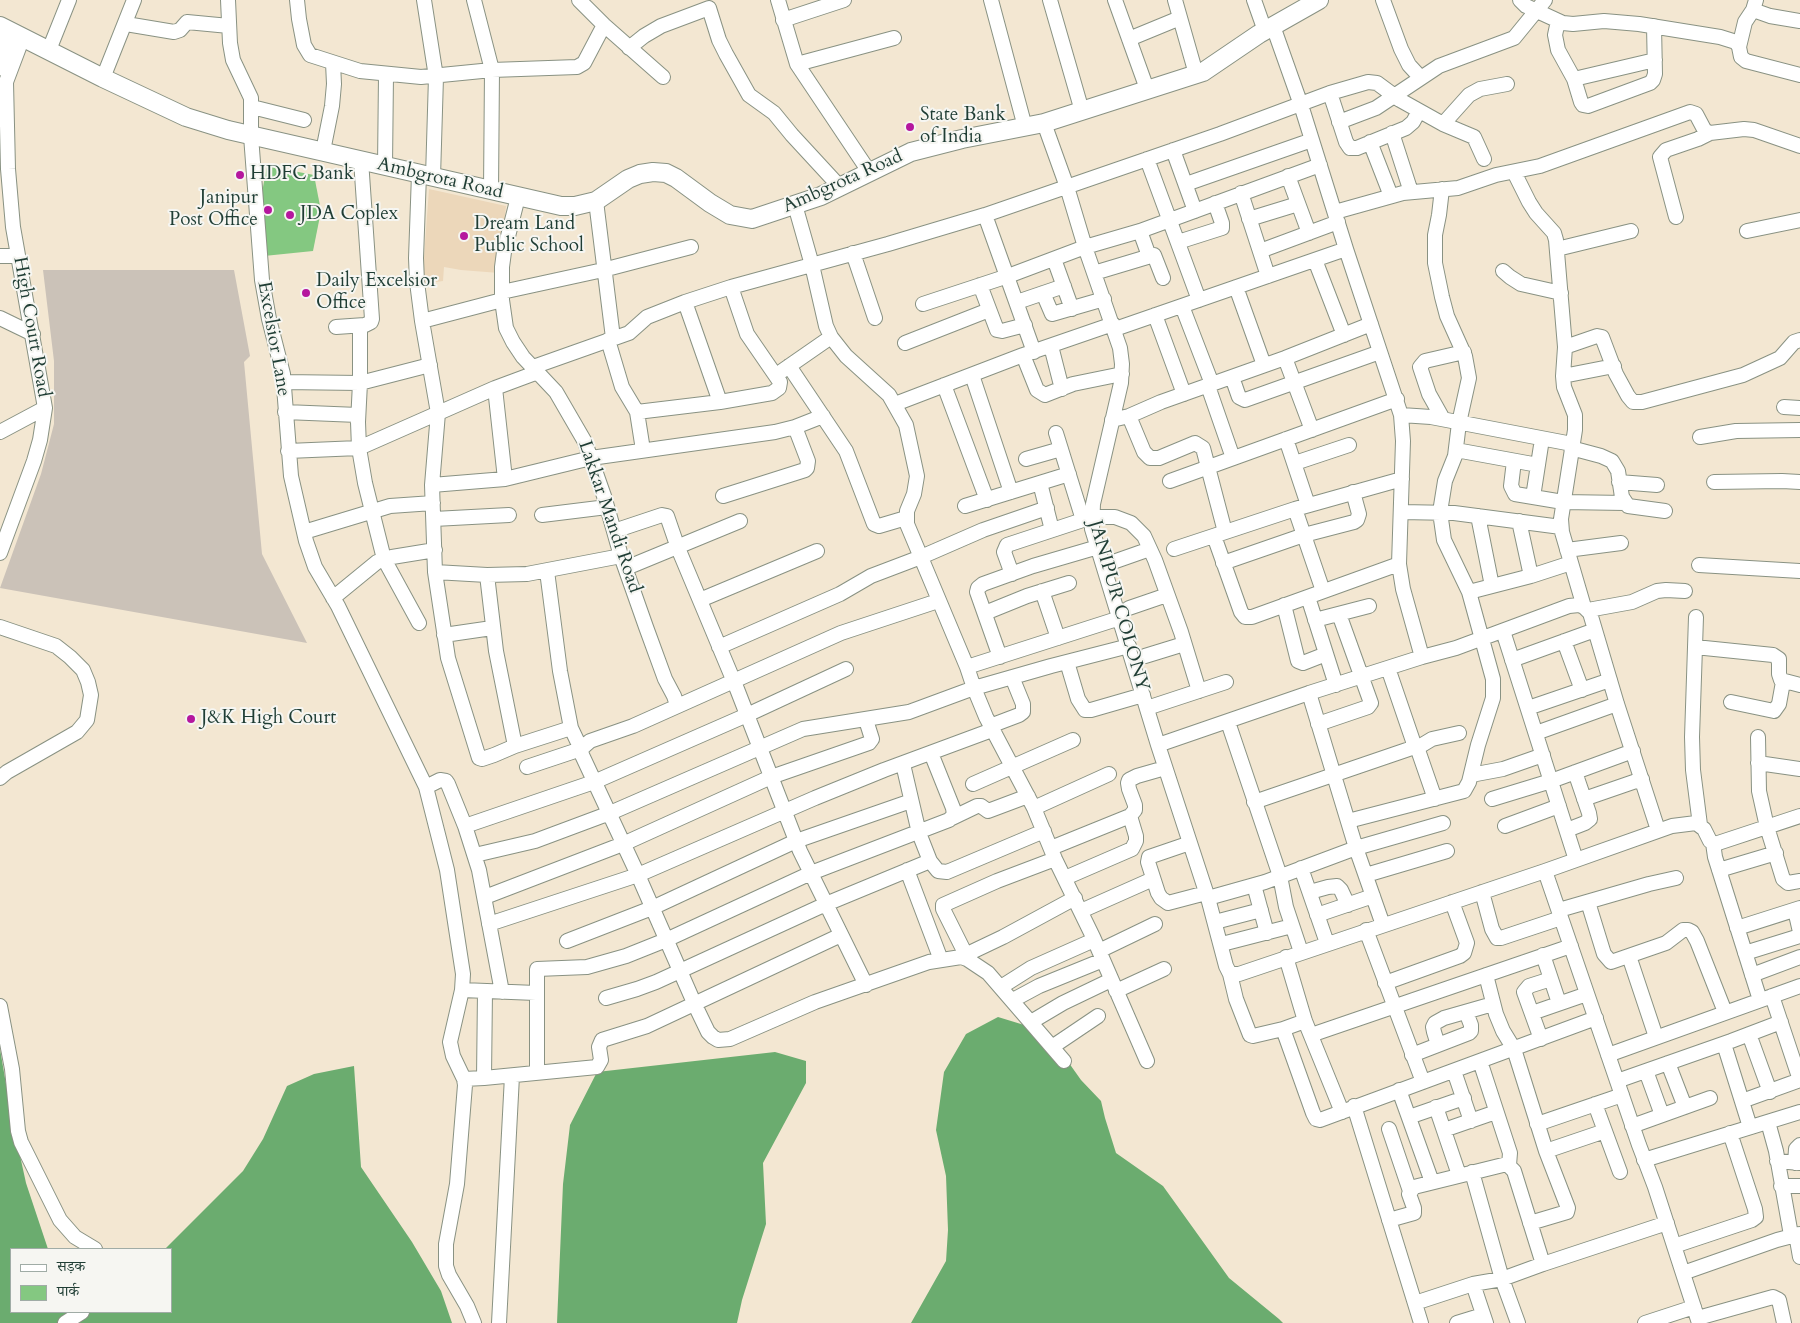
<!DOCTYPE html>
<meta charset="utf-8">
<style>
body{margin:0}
#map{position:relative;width:1800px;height:1323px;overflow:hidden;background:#f3e7d2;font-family:Cardo,"Noto Serif Devanagari",serif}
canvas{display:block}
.legend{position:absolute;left:10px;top:1248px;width:162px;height:65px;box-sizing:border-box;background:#f6f6f2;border:1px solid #a0aca6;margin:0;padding:6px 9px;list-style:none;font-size:15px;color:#1f3d34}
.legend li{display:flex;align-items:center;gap:10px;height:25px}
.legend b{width:25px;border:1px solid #a0aca6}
</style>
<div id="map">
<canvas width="1800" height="1323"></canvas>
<ul class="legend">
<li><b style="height:6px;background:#fff"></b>सड़क</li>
<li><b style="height:14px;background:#84c881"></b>पार्क</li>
</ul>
</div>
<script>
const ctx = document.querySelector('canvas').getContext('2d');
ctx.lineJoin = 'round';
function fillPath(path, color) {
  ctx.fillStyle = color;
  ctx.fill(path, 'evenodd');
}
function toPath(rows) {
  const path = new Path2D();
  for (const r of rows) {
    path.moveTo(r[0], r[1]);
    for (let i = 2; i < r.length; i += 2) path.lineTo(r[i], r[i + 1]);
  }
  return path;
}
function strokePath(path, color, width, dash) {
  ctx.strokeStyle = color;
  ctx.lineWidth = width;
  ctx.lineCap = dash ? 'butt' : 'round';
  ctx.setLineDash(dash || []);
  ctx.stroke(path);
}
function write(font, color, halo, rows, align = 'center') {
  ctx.font = font + ' Cardo,serif';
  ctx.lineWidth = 4;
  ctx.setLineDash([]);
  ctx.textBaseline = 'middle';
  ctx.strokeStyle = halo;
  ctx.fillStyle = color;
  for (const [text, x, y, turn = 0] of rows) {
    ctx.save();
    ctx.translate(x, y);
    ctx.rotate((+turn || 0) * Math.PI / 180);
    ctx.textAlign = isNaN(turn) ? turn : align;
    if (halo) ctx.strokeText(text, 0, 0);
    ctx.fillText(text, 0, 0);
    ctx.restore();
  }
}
fillPath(toPath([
 [429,189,506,206,499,273,461,270,444,267,443,281,422,284]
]), '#ecd7ba');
fillPath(toPath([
 [43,270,234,270,250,356,244,362,262,554,307,643,0,588,41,474,54,424,54,361]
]), '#cbc2b8');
fillPath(toPath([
 [267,166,314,175,321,211,313,251,264,256,259,208]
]), '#84c881');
fillPath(toPath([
 [998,1017,1047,1032,1081,1080,1101,1101,1105,1118,1116,1153,1163,1186,1229,1278,1279,1319,1283,1323,911,1323,946,1261,948,1230,946,1176,936,1130,944,1072,966,1034],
 [0,1049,12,1119,26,1183,48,1249,11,1249,11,1312,171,1312,171,1249,165,1249,243,1171,263,1139,287,1086,314,1074,354,1066,361,1167,412,1242,441,1291,452,1323,0,1323],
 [775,1052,806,1061,806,1083,763,1163,766,1224,742,1300,737,1323,557,1323,563,1184,570,1125,597,1072]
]), '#6bac6f');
const minor = toPath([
 [228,0,230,43,233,60,251,98,251,136,262,280,269,319,283,374,291,476,306,541,315,567,338,606,426,787,440,780,446,781,448,784,465,826,479,870,502,992],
 [297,0,299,19,304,45,310,55,360,71,421,77,492,70,474,0],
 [424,0,436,77,433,177],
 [579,0,604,25,663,77],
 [778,0,797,64,870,173],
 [991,0,1025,127],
 [1050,0,1082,111],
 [1115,0,1147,89],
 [1175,0,1196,74],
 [1254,0,1265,31],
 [1383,0,1401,49,1409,65,1420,77],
 [1520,0,1526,6,1563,23,1573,24,1604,21,1639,24,1720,37,1736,42,1739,47,1741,57,1746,61,1800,75],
 [1753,10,1770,16,1800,21],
 [783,20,844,0],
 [1558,21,1555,35,1558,50,1574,79,1581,102,1583,105,1588,106,1650,83,1653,80,1655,74,1654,26],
 [126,24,174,32,180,30,187,22,229,26],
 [1273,26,1301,105,1346,249,1401,415,1403,441,1399,564,1403,589,1422,657],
 [1129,39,1180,18],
 [1739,47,1745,22,1753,10,1756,0],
 [629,48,644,36,661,26,709,8,719,40,726,54,749,95,774,113,792,135,840,187],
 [49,50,69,0],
 [797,64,894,38],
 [6,71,7,30],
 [103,78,134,0],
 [1574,79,1655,60],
 [1330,93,1346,142,1350,148,1357,148,1406,128,1413,122,1419,111],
 [252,107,304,120],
 [1339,122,1376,108,1439,66,1514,38,1545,0],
 [1044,123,1067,187,1085,247,1120,348,1122,364,1121,383,1093,504,1092,529,1158,745,1208,898,1226,966,1230,974,1239,974,1545,871,1672,826,1696,823,1704,829,1710,841,1715,844,1800,816],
 [1443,124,1469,95,1480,89,1507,84],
 [1392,133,1411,192],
 [1370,142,1391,196],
 [1173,150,1195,211],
 [323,151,332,106,334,84,333,63],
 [1147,159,1199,300],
 [385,166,386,75],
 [1514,172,1529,202,1536,213,1554,233,1556,240,1565,347,1563,376,1564,387,1575,415,1575,430,1561,519,1562,532,1584,607],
 [419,174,416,258,417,282,422,321,438,413,432,485,435,572,448,658,479,758,482,759,494,755,515,746,571,728],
 [1288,176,1309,233],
 [1186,184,1312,140],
 [491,191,492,70,577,67,584,63,604,25],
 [1241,193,1268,276],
 [518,197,504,252,502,267,502,300,506,328,513,342,523,357,556,392,585,442,604,496,621,556,646,627,665,679,674,696,677,705],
 [596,201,613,338],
 [795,205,812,265,826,326,831,337,846,356,889,395,906,425,917,476,914,494,907,511,907,524,967,667,974,688,986,717,1034,808,1055,859,1093,937,1147,1061],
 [1335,212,1403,193,1458,188,1496,175,1540,166,1690,112,1696,114,1705,131,1710,133,1744,129,1754,130,1800,146],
 [985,215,1034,352],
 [1676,217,1660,157,1666,150,1698,139,1710,133],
 [1249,219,1298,204],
 [1140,231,1149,256],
 [1747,231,1800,220],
 [1178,242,1222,228,1222,223,1215,203],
 [1557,249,1631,231],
 [1260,251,1338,222],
 [853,253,875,318],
 [0,256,18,256],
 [1054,259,1072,309],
 [1315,260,1344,335],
 [1503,271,1510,277,1521,284,1561,293],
 [1094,273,1154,255,1163,278],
 [980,285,997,330,1002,331,1025,325],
 [1236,287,1264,365],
 [502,292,603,270,691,247],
 [1043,293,1052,314,1104,299],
 [685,302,720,402],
 [1017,302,1064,286],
 [923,304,1008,276,1085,247,1140,231,1320,165],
 [1182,306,1212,384],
 [1155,315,1184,394],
 [0,318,33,334],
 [422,321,502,300],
 [360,326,360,383,358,422,359,448,365,483,384,559,419,623],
 [336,327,365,325,371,322,372,319,361,160],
 [1115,329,1346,249],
 [608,340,622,387,637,412,643,450],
 [905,343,989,310],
 [1051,346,1062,389],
 [1565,347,1597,336,1602,337,1616,374,1628,396,1633,402,1642,402,1743,375,1780,358,1794,342,1800,340],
 [1023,355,1037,390,1045,395,1073,384,1122,374],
 [1285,358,1312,430],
 [789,366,846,451,874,524,879,526,906,518],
 [533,367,629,333,647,317,685,302,731,287,888,244,985,215,1220,134,1330,93,1368,82,1377,83,1400,100,1443,124,1474,137,1484,159],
 [782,371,831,337],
 [972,375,1011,492],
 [1563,376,1614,366],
 [1232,377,1239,397,1245,400,1380,352],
 [283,382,360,383,430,365],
 [944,385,987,500],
 [1208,386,1233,458],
 [495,388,505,479],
 [895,404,1023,355,1113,324],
 [1784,407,1800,408],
 [285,412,358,415],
 [637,412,720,402,772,393,779,388,780,382,747,334,731,287],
 [1401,415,1431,417,1572,444],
 [1129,416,1144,452,1150,458,1159,458,1195,443,1203,448,1225,532],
 [1443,419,1429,394,1420,367,1425,361,1464,352],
 [1112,420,1129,416,1161,402,1285,358,1371,324],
 [0,432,45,408],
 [1056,433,1083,520],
 [1700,437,1736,431,1800,430],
 [1286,439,1308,505],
 [1571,448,1601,456,1612,461,1618,471,1622,497,1628,506,1665,511],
 [1456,450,1538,465],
 [288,451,359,448,495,388,538,372],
 [1026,459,1061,449],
 [1514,461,1511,486,1515,494,1563,502,1625,503],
 [1295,463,1349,445],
 [1170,481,1397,399],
 [1619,482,1657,485],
 [1714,482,1782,481,1800,482],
 [1040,483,1052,530],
 [432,485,505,479,591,458,775,432,795,427,823,416],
 [723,496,805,470,807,468,808,461,795,427],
 [1533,497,1542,439],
 [965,506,1069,474],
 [1295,509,1323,591],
 [1401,512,1454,513,1561,527],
 [542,515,607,507],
 [1478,516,1492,586],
 [434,519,509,515],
 [1519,521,1531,576],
 [614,531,662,515,667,516,678,548,737,689,800,851,866,985],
 [304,532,390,506,433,503],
 [1214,536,1241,612,1245,617,1252,617,1399,564],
 [1174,549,1295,509,1402,479],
 [1567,550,1621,543],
 [0,553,34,461,40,440,45,408,13,227,8,169,6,82,23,37],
 [1113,562,1150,549],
 [1223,563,1304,535,1354,522,1357,520,1359,514,1353,492],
 [1699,565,1800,571],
 [626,568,740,521],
 [435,572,487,575,527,574,621,556],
 [1012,574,1004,552,1007,545,1092,517,1115,517,1131,523,1144,536,1155,560,1181,632,1199,691],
 [487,575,496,651,515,746],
 [1042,591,1058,638],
 [1469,592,1531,576,1571,563],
 [1308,597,1336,685],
 [333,598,377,562,392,557,435,550],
 [700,600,817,551],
 [938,601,841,633,633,726,590,741,581,749,582,755,638,875,695,1005,708,1032,713,1037,718,1040,730,1039,815,1002,929,962,961,957,967,959,988,973,1064,1061],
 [1284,605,1298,661,1303,663,1326,654],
 [1129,608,1167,595],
 [1588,610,1632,602,1657,591,1666,590,1685,591],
 [985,613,1027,596,1069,583],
 [1696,617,1692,737,1693,770,1700,825],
 [1315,620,1369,606],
 [0,627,56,646,70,657,83,670,88,682,91,695,87,720,77,732,7,772,0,778],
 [1503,631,1576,860],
 [444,635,492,628],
 [1564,641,1582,690],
 [719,647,840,594,871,576,921,557,983,530,1047,508],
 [1695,647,1773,655,1779,659,1779,674,1781,680,1800,685],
 [1145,656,1184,644],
 [1000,657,977,592,978,588,983,584,1033,566,1098,547],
 [1512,660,1595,630],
 [1067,662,1078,699,1085,710,1091,710,1143,695],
 [967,667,1120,618],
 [1388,668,1415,747],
 [1309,693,1356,848,1383,925],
 [1731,702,1774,711,1779,704,1783,682],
 [1147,708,1226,682],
 [1528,708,1610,680],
 [1228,722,1280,876,1286,907,1301,952],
 [1318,724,1368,707,1371,703,1339,614],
 [990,726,1019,715,1023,712,1023,704,1012,677],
 [1536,733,1617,704],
 [1758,737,1759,791,1767,827,1783,879,1788,883,1800,881],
 [1158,745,1309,693,1422,657,1456,648,1569,606,1579,605,1584,607,1590,613,1617,704,1658,830],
 [1417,748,1432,739,1459,733],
 [1758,763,1800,769],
 [903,764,919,833,930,861,938,871,947,872,1044,831],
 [527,767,581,749,571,728,560,671,547,571],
 [1471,775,1503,769,1543,755],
 [973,784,1073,740],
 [426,787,447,870,463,974,462,990,450,1042,453,1056,464,1079,465,1085,457,1184,446,1244,446,1266,449,1275,467,1306,474,1323],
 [1492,799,1551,781,1633,751],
 [1584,799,1642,779],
 [1254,802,1415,747,1418,750,1435,799],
 [1034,808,1109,774],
 [952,818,977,806,981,806,988,811,1028,796],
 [1348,821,1464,791,1469,782,1478,745,1493,698,1493,679,1469,592,1444,540,1440,512,1445,481,1455,456,1459,423,1469,378,1465,356,1447,316,1442,297,1435,263,1435,235,1439,215,1442,189],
 [465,826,594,782,747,715,846,669],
 [1505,826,1559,806],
 [1567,830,1585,823,1590,819,1589,813,1575,772],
 [1190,843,1149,857,1148,862,1158,893,1161,898,1168,903,1206,893],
 [1713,843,1715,857,1760,1000],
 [1051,848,1130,816,1135,810,1135,805,1129,789,1128,783,1129,780,1137,776,1165,768],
 [475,855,535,841,610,813,803,729,909,712,974,688,1051,666,1129,646],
 [1301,868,1327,943],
 [907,870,941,960],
 [1719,870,1776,853],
 [1545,871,1639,1145,1655,1187,1699,1323],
 [1366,875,1447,851],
 [1065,878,1132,849,1136,841,1136,836,1130,816],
 [1254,885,1267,933],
 [1310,892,1328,887,1337,886,1341,890,1348,905],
 [1482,892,1492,929,1497,938,1501,938,1561,918],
 [485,897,623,844,771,777,869,743,872,739,866,720],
 [1208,898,1265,882,1356,848,1443,823],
 [1588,902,1604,954,1611,962,1666,943,1683,930,1688,930,1692,932,1697,941,1725,1012],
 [1559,910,1649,884,1676,878],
 [1795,910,1800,932],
 [1081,911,1153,879],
 [1317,915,1373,896],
 [1215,922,1261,910],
 [489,924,638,875,815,798,884,770,992,730],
 [1737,928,1800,908],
 [1366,930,1423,1082],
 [567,941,652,908,796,841,911,801],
 [1222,944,1292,926],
 [1099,951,1155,924],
 [1745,953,1800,936],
 [966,955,943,909,943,905,997,881,1055,859],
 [1543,955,1559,1003],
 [1629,956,1656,1037],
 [961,957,1003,937,1075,898],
 [1286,957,1305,1021,1342,1112],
 [1230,974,1236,999,1250,1035,1253,1036,1283,1029,1305,1021],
 [1486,975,1496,1014,1503,1031,1514,1049,1546,1151,1568,1208,1567,1212,1530,1223],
 [1752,975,1800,957],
 [1385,983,1460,956,1464,953,1467,943,1452,902],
 [1001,987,1031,968,1094,940],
 [462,990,536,993],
 [1116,991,1164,969],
 [1772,996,1800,1080],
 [606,998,637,989,656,982,826,904,930,861],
 [1013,1000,1039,986,1103,960],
 [0,1006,12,1069,18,1131,21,1142,60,1220,75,1237,95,1249],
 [1532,1013,1587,994],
 [1031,1022,1063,1003,1111,980],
 [1283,1029,1313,1113,1316,1119,1320,1120,1596,1018],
 [1749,1034,1770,1092],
 [1311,1035,1571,946],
 [1541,1039,1524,992,1529,986,1551,979],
 [1724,1044,1750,1127],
 [1438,1045,1434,1032,1433,1027,1435,1023,1444,1018,1493,1004],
 [1052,1047,1098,1016],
 [1412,1055,1469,1033,1471,1031,1471,1025,1466,1012],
 [1608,1055,1800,986],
 [1480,1061,1510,1153,1509,1165],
 [1668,1063,1685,1107],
 [1454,1071,1471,1121],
 [1646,1071,1662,1115],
 [537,1072,537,969,587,967,626,956,666,940,811,873,949,820,954,815,953,808,931,753],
 [484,1078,485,991],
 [464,1079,484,1078,597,1067,601,1060,599,1047,602,1040,647,1026,841,935],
 [1617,1081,1731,1041,1781,1022],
 [1399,1090,1432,1182],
 [1742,1101,1800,1080],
 [1595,1104,1620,1172],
 [1354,1106,1421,1323],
 [1436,1107,1459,1175],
 [1409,1117,1464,1098],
 [1768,1122,1776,1151,1791,1235],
 [1537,1124,1622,1095],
 [1632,1126,1710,1098],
 [1389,1129,1410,1191],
 [1444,1130,1496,1112],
 [1546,1151,1605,1131],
 [1644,1160,1800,1112],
 [1777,1161,1800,1163],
 [1795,1163,1796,1149,1800,1145],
 [1472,1172,1502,1279,1518,1323],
 [1781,1186,1800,1186],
 [1389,1220,1414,1213,1414,1208,1409,1194,1414,1187,1507,1164,1514,1171,1543,1264],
 [1796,1234,1800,1257],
 [1674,1246,1752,1220,1756,1217,1755,1209,1730,1133],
 [1683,1273,1777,1240,1800,1234],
 [1473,1284,1486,1323],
 [1415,1303,1473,1284,1502,1279,1543,1264,1667,1223],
 [1698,1318,1773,1297,1779,1300,1784,1323],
 [65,1323,82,1312],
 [499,1323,512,1076],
 [1457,1323,1483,1315],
 [1645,1323,1694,1307]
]);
const major = toPath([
 [0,26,103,78,186,117,228,130,561,206,575,206,596,201,628,179,640,174,653,172,666,173,676,178,710,203,730,215,752,219,821,196,911,152,962,139,1044,123,1203,72,1259,34,1319,0]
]);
strokePath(minor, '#899283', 16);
strokePath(major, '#899283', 20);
strokePath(minor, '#fff', 14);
strokePath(major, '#fff', 18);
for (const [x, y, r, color] of [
 [910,127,5,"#b5179e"],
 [240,175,5,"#b5179e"],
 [268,210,5,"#b5179e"],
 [290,215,5,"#b5179e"],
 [464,236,5,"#b5179e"],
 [306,293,5,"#b5179e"],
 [191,719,5,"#b5179e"]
]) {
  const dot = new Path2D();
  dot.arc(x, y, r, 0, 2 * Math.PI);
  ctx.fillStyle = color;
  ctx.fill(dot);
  strokePath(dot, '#f6f6f2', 2);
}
write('19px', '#1f3d34', '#f6f6f2', [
 ["State Bank",920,116],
 ["of India",920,138],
 ["HDFC Bank",250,175],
 ["Janipur",258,199,"right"],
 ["Post Office",258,221,"right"],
 ["JDA Coplex",300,215],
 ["Dream Land",474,225],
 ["Public School",474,247],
 ["Daily Excelsior",316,282],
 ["Office",316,304],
 ["J&K High Court",201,719]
], 'left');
write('19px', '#1f3d34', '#f6f6f2', [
 ["Ambgrota Road",440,179,13],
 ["Ambgrota Road",843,182,-24],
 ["High Court Road",31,327,80],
 ["Excelsior Lane",273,339,80],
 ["Lakkar Mandi Road",609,517,71],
 ["JANIPUR COLONY",1118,606,74]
]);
</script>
